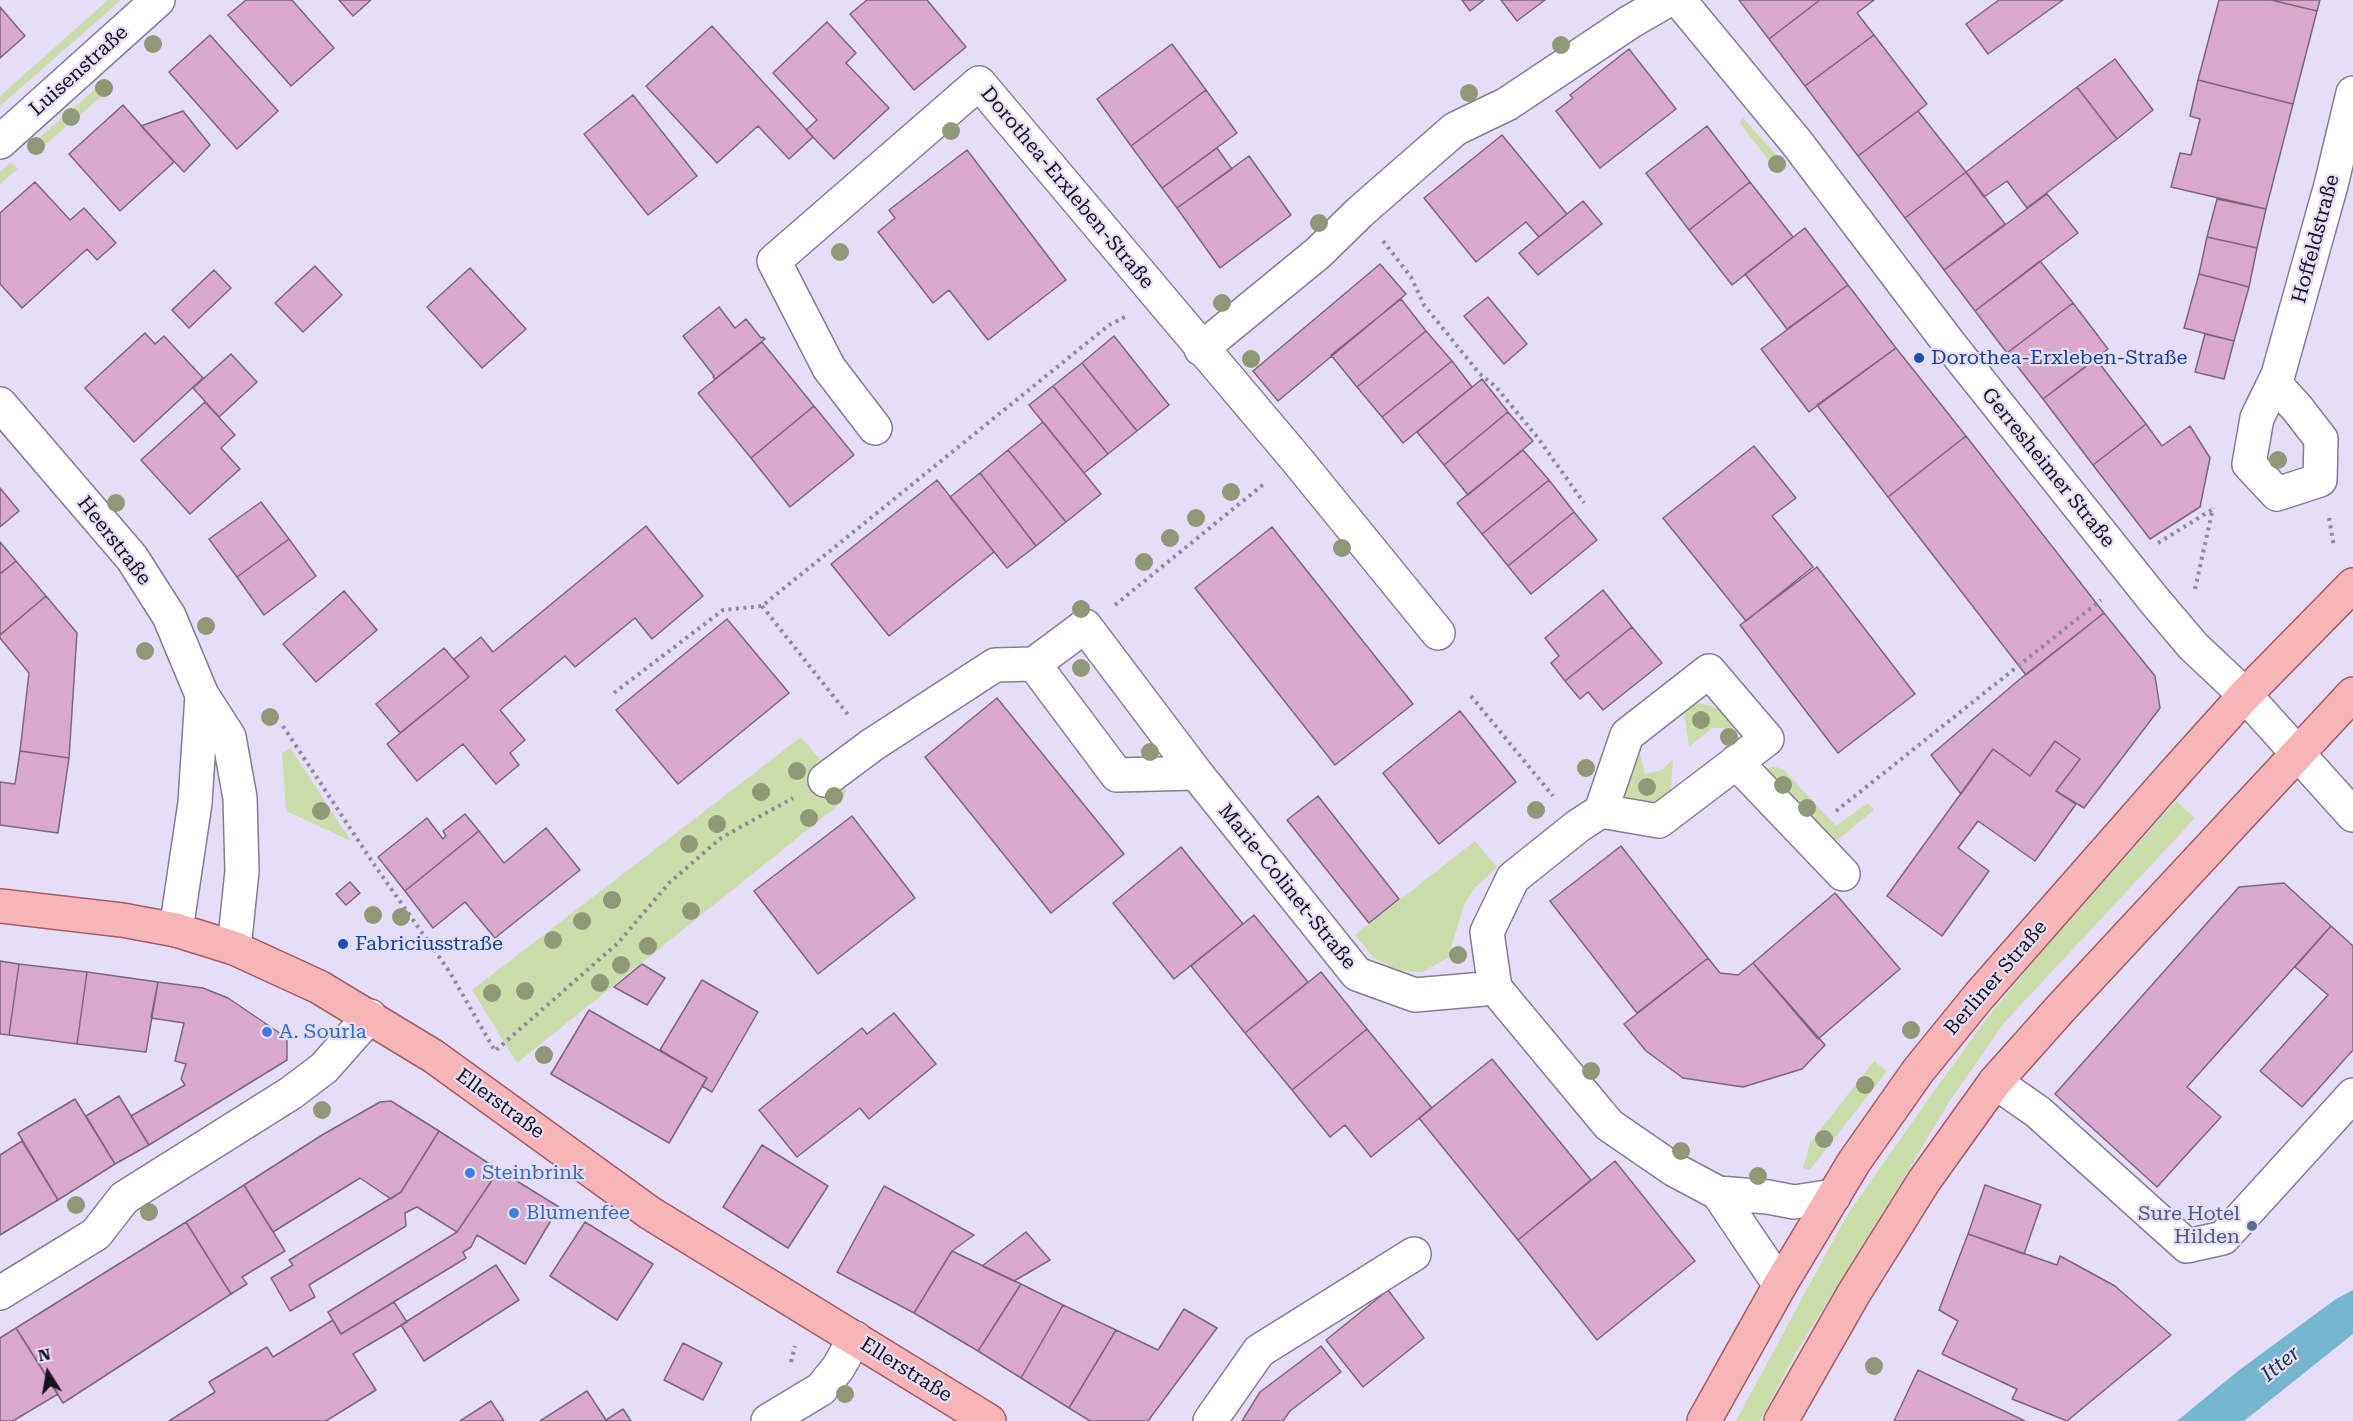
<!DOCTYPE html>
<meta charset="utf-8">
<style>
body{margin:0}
#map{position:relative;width:2353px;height:1421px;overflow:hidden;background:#e6def8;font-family:"Roboto Serif",serif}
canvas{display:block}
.north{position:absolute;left:18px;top:1343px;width:60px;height:60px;-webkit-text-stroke:4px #e6def8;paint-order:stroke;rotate:349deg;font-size:16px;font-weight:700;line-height:24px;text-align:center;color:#14121a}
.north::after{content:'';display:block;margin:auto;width:21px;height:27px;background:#14121a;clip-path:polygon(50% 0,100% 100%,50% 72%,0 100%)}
</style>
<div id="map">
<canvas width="2353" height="1421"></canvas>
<div class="north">N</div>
</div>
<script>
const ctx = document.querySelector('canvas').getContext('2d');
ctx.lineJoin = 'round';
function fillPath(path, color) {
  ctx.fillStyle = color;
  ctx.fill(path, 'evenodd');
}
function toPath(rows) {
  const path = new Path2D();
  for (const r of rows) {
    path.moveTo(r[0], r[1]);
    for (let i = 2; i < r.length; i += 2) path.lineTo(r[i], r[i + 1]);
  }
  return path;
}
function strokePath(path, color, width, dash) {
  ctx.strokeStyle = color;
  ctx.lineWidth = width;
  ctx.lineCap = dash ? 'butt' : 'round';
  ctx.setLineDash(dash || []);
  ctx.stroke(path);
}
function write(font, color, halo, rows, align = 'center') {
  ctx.font = font + ' "Roboto Serif",serif';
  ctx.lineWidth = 4.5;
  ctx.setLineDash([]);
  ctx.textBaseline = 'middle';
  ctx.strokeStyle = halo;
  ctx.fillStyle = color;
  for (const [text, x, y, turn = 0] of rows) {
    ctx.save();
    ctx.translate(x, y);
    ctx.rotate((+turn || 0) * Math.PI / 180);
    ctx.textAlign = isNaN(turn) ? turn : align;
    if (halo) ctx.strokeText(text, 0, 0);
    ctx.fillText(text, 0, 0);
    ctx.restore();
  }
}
fillPath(toPath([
 [108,0,121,0,0,106,0,96],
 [103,82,109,90,38,151,32,144],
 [1743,118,1787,167,1779,174,1740,123],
 [11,162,18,169,0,184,0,172],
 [1696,703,1709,705,1725,712,1732,721,1735,733,1733,745,1725,759,1724,728,1712,728,1689,747,1684,712,1689,706],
 [801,737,846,790,842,802,517,1063,472,990],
 [1638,747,1645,774,1662,770,1673,759,1670,804,1656,809,1624,798],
 [290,748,351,841,286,811,282,753],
 [1774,766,1784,770,1836,826,1868,803,1874,810,1834,843,1765,769],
 [2176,801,2195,818,2004,1023,1949,1102,1872,1231,1798,1349,1760,1421,1736,1421,1847,1215,1932,1094,1990,1014,2051,941],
 [1475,841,1497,867,1474,889,1464,905,1448,958,1422,972,1399,971,1374,958,1355,935],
 [1874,1061,1887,1071,1810,1170,1803,1168,1810,1143]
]), '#cbddaa');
fillPath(toPath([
 [2353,1290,2353,1334,2244,1421,2177,1421,2238,1371,2336,1299]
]), '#76b6cf');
const building = toPath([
 [246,0,292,0,334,48,291,86,228,15,246,0],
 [339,0,371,0,353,16,339,0],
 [867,0,927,0,966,47,914,90,850,14,867,0],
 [1462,0,1484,0,1470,11,1462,0],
 [1501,0,1545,0,1517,21,1501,0],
 [1739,0,1820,0,1769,39,1739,0],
 [1820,0,1874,0,1857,13,1874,35,1805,86,1769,39,1820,0],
 [1999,0,2063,0,1988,54,1966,24,1999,0],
 [2219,0,2271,0,2317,11,2293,104,2198,80,2219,0],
 [2271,0,2320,0,2317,11,2271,0],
 [0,7,25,36,0,58,0,7],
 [827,22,856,53,846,63,889,108,834,159,806,130,817,120,773,73,827,22],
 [712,26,813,137,789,159,758,126,717,163,646,86,712,26],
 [210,35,278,111,237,149,169,72,210,35],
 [1874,35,1927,104,1858,156,1805,86,1874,35],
 [1172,44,1206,90,1131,146,1097,99,1172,44],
 [1629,49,1676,109,1600,168,1556,111,1573,98,1570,95,1629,49],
 [2115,59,2153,110,2117,139,2077,87,2115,59],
 [2198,80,2293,104,2266,209,2171,187,2180,153,2191,155,2200,119,2190,116,2198,80],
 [2077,87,2117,139,2027,208,2007,181,1984,197,1966,172,2077,87],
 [1206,90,1237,133,1162,188,1131,146,1206,90],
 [633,95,697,176,648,215,584,134,633,95],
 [123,105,174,162,120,211,69,154,123,105],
 [183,111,210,145,184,172,141,126,183,111],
 [1918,111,1966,172,1905,218,1858,156,1918,111],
 [1707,126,1750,182,1689,230,1646,173,1707,126],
 [1502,135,1567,214,1539,237,1526,222,1476,262,1424,198,1502,135],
 [1217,148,1232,169,1177,208,1162,188,1217,148],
 [967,150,1066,280,988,340,949,290,933,303,878,232,895,218,889,210,967,150],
 [1249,156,1291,215,1220,268,1177,208,1249,156],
 [1966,172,2005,224,1944,270,1905,218,1966,172],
 [35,182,70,220,84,208,116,243,97,260,87,249,22,308,0,284,0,213,35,182],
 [1750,182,1793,237,1732,285,1689,230,1750,182],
 [2047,194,2078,233,1975,311,1944,270,2047,194],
 [2217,199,2266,209,2257,248,2207,237,2217,199],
 [1583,201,1602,224,1538,275,1519,253,1583,201],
 [1805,228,1848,285,1787,329,1745,274,1805,228],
 [2207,237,2257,248,2249,287,2199,274,2207,237],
 [2040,261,2073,303,2007,353,1975,311,2040,261],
 [1380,264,1406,294,1278,401,1253,371,1380,264],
 [315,266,342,295,303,332,275,303,315,266],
 [470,268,526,329,482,368,427,307,470,268],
 [214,270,231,288,189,328,172,310,214,270],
 [2199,274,2249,287,2234,341,2184,328,2199,274],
 [1848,285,1896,348,1809,412,1761,349,1848,285],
 [1488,297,1527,344,1504,364,1464,316,1488,297],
 [1401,299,1426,331,1357,387,1331,355,1401,299],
 [2073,303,2108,349,2043,399,2007,353,2073,303],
 [719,307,735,328,746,319,761,338,763,337,765,339,715,379,713,377,714,376,683,336,719,307],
 [1426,331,1452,361,1382,417,1357,387,1426,331],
 [145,333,155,344,164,336,203,378,134,442,85,388,145,333],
 [2205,334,2234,341,2224,379,2195,372,2205,334],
 [1114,336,1169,405,1137,431,1082,363,1114,336],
 [762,342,814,406,751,458,698,393,762,342],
 [1896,348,1966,436,1888,497,1817,405,1896,348],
 [231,354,257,382,219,417,193,388,231,354],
 [2096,359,2146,424,2093,465,2043,399,2096,359],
 [1452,361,1472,387,1403,443,1382,417,1452,361],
 [1082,363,1137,431,1108,454,1053,386,1082,363],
 [1482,379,1508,412,1444,465,1417,432,1482,379],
 [1053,386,1108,454,1084,473,1029,405,1053,386],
 [205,402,235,435,221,448,240,469,190,514,141,460,205,402],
 [814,406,854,455,790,507,751,458,814,406],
 [1508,412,1533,441,1468,495,1444,465,1508,412],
 [1043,422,1101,494,1066,522,1008,450,1043,422],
 [2146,424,2162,446,2190,426,2210,458,2200,507,2150,539,2093,465,2146,424],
 [1966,436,2104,613,2026,675,1888,497,1966,436],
 [1754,446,1796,498,1772,516,1813,567,1746,621,1663,518,1754,446],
 [1008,450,1066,522,1036,546,980,473,1008,450],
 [1523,450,1549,480,1482,534,1457,503,1523,450],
 [980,473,1036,546,1007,568,950,497,980,473],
 [937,480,994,552,889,636,831,564,937,480],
 [1549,480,1574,512,1508,566,1482,534,1549,480],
 [0,488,19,511,0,527,0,488],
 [261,502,289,539,237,577,209,539,261,502],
 [1574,512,1597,540,1531,594,1508,566,1574,512],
 [646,526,703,596,652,639,635,618,575,667,565,656,500,710,525,740,510,753,519,765,496,784,463,744,417,781,387,744,469,677,454,659,481,637,493,652,646,526],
 [1272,527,1413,704,1335,765,1195,588,1272,527],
 [289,539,316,576,264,615,237,577,289,539],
 [0,542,16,561,0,574,0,542],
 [16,561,46,596,0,635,0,574,16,561],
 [1817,567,1915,694,1838,753,1740,625,1817,567],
 [1603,590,1632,627,1565,681,1551,663,1559,656,1545,638,1603,590],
 [344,591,377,630,316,682,283,644,344,591],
 [46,596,77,633,69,758,20,751,29,673,0,638,0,635,46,596],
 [2104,613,2155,676,2160,708,2084,808,2056,791,2080,759,2055,741,2030,776,1993,749,1961,794,1931,755,2020,679,2104,613],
 [727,619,789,693,678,784,616,710,727,619],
 [1632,627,1662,663,1603,710,1588,692,1580,699,1565,681,1632,627],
 [444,648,469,677,400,733,376,704,444,648],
 [997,698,1124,854,1051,913,925,757,997,698],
 [1460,711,1516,782,1439,844,1383,773,1460,711],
 [2055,741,2080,759,2056,791,2076,804,2035,861,1978,821,1958,848,1989,871,1942,936,1887,896,1993,749,2030,776,2055,741],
 [20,751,69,758,58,833,0,825,0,782,15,784,20,751],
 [1318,796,1399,899,1369,923,1287,820,1318,796],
 [465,814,479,831,405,891,378,857,427,818,443,839,446,836,443,831,465,814],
 [852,816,915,898,818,974,754,891,852,816],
 [546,828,580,870,495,938,465,902,433,928,405,891,479,831,504,863,546,828],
 [1621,846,1708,958,1637,1013,1550,901,1621,846],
 [1181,847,1243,924,1174,979,1113,903,1181,847],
 [350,882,360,893,346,905,336,894,350,882],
 [2284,883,2331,926,2187,1087,2221,1117,2157,1187,2055,1094,2239,887,2284,883],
 [1835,893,1900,969,1818,1039,1753,963,1835,893],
 [1254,915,1308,982,1245,1033,1191,966,1254,915],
 [2331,926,2353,946,2353,1050,2302,1107,2260,1071,2328,995,2295,967,2331,926],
 [1708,958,1720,973,1738,975,1753,963,1825,1045,1802,1069,1743,1087,1683,1078,1646,1051,1624,1024,1708,958],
 [0,961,19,964,9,1035,0,1034,0,961],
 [19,964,87,972,77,1044,9,1035,19,964],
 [642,964,665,978,647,1005,614,987,642,964],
 [87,972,158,982,146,1052,77,1044,87,972],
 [1321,972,1367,1029,1292,1090,1245,1033,1321,972],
 [702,980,758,1012,712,1092,702,1086,707,1078,660,1050,702,980],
 [158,982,203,988,228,998,287,1038,287,1060,149,1145,131,1116,185,1085,181,1079,186,1064,175,1061,184,1023,151,1018,158,982],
 [589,1010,707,1078,669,1143,551,1074,589,1010],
 [894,1013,936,1064,869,1119,860,1108,797,1157,759,1110,862,1028,867,1034,894,1013],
 [1367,1029,1432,1108,1371,1157,1345,1125,1330,1137,1292,1090,1367,1029],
 [1492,1059,1591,1180,1518,1240,1419,1118,1492,1059],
 [119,1096,149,1145,115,1164,86,1116,119,1096],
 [75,1099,115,1164,58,1200,18,1133,75,1099],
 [391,1101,439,1131,401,1192,391,1199,360,1178,273,1232,244,1185,322,1135,380,1102,391,1101],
 [439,1131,499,1170,457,1232,417,1207,405,1213,406,1226,309,1285,315,1297,290,1311,271,1278,293,1265,289,1260,401,1192,439,1131],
 [22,1141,58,1200,0,1235,0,1155,22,1141],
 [762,1145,828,1186,788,1248,723,1207,762,1145],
 [1615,1161,1695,1261,1597,1340,1518,1240,1615,1161],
 [499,1170,559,1207,525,1264,477,1235,471,1247,463,1252,466,1258,341,1334,328,1312,457,1232,499,1170],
 [244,1185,285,1251,242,1277,247,1284,231,1294,186,1222,244,1185],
 [1985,1185,2041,1205,2024,1254,1968,1234,1985,1185],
 [884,1186,974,1235,952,1251,914,1313,837,1272,884,1186],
 [186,1222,231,1294,63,1403,16,1328,186,1222],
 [585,1222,653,1264,617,1320,550,1276,585,1222],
 [1026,1232,1050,1260,1014,1281,982,1266,1026,1232],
 [1968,1234,2057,1265,2060,1256,2115,1286,2171,1335,2067,1421,2012,1399,2017,1389,1942,1354,1958,1321,1939,1310,1968,1234],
 [952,1251,1021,1284,978,1351,914,1313,952,1251],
 [496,1265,519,1300,424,1361,401,1325,496,1265],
 [1021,1284,1063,1305,1021,1378,978,1351,1021,1284],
 [1388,1290,1424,1338,1363,1387,1326,1340,1388,1290],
 [394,1302,407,1322,353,1354,376,1390,326,1421,169,1421,215,1392,209,1382,267,1347,273,1357,333,1320,341,1334,394,1302],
 [1063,1305,1116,1330,1069,1408,1021,1378,1063,1305],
 [1184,1309,1217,1328,1148,1421,1090,1421,1069,1408,1116,1330,1158,1350,1184,1309],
 [16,1328,58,1394,13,1421,0,1421,0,1338,16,1328],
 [683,1343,722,1363,703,1400,664,1380,683,1343],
 [1321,1346,1341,1372,1290,1411,1283,1421,1242,1421,1260,1392,1321,1346],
 [1918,1370,2025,1421,1894,1421,1918,1370],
 [587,1391,606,1420,623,1409,631,1421,540,1421,587,1391],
 [491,1401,504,1421,460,1421,491,1401]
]);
fillPath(building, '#d9a8cd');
strokePath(building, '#7c6877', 1.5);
const minor = toPath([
 [1679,0,1797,143,1948,342,2154,600,2193,646,2245,695,2353,815],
 [0,142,158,0],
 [1201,349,1318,253,1360,212,1455,129,1507,104,1630,22,1668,0],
 [2274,383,2297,408,2321,439,2320,480,2277,494,2249,464,2257,418,2278,375,2331,185,2353,93],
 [0,404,132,558,169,616,202,695,229,737,240,798,242,871,234,948],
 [875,428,829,368,774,261,979,83,1297,460,1438,633],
 [1736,762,1843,874],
 [1196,773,1117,775,1034,664,1085,626,1196,773,1357,974,1415,995,1495,988,1609,1125,1673,1169,1718,1193,1768,1197,1794,1202,1834,1196],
 [825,780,872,745,995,665,1034,664],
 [176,930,195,803,202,695],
 [1495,988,1487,932,1513,878,1578,826,1601,811,1627,735,1709,671,1767,739,1659,821,1601,811],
 [1995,1082,2038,1112,2187,1246,2223,1238,2353,1095],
 [1718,1193,1780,1285],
 [0,1293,96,1234,124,1198,291,1093,324,1068,370,1016],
 [768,1421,821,1389,838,1368,855,1338],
 [1210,1421,1259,1351,1414,1254]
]);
const major = toPath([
 [0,906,122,920,176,930,234,948,319,987,433,1056,650,1213,989,1421],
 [1704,1421,1780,1285,1854,1162,1918,1071,1979,996,2174,774,2245,695,2353,585],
 [1781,1421,1854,1293,1924,1181,1995,1082,2061,1008,2353,694]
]);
strokePath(minor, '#847d94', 36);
strokePath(major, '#a45c64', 36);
strokePath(toPath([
 [1383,241,1411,277,1424,305,1479,373,1496,387,1538,438,1584,503],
 [2329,518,2334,547],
 [2158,543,2213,509],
 [2195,589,2213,508],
 [1115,605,1265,483],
 [762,606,849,716],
 [614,693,723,610,762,606,1109,325,1127,316],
 [1471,696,1553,796],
 [283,726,373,863,449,971,495,1051,618,943,669,883,721,838,793,798],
 [1836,811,2101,600],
 [791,1362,795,1346]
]), '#918b9e', 4, [3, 4.5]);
strokePath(minor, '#fff', 33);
strokePath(major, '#f7b5ba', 33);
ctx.fillStyle = '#909877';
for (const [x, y] of [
 [153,44],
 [1561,45],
 [104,88],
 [1469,93],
 [71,117],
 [951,131],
 [36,146],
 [1777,164],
 [1319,223],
 [840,252],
 [1222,303],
 [1251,359],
 [2278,460],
 [1231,492],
 [116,503],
 [1196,518],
 [1170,538],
 [1342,548],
 [1144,562],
 [1081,609],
 [206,626],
 [145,651],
 [1081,668],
 [270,717],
 [1701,720],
 [1729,737],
 [1150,752],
 [1586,768],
 [797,771],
 [1783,785],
 [1647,787],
 [761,792],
 [834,796],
 [1807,808],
 [1536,810],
 [321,811],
 [809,818],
 [717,824],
 [689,844],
 [612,900],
 [691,911],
 [373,915],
 [401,917],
 [582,921],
 [553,940],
 [648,946],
 [1458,955],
 [621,965],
 [600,983],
 [525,991],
 [492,993],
 [1911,1030],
 [544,1055],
 [1591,1071],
 [1865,1085],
 [322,1110],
 [1824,1139],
 [1681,1151],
 [1758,1176],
 [76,1205],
 [149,1212],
 [1874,1366],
 [845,1394]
]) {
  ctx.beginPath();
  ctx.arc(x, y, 9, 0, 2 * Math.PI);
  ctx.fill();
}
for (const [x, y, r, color] of [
 [1919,358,6,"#1a4fb4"],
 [343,944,6,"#1a4fb4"],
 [267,1032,6,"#3f7fe0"],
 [470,1173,6,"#3f7fe0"],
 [514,1213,6,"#3f7fe0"],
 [2252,1226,6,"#5c6f8a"]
]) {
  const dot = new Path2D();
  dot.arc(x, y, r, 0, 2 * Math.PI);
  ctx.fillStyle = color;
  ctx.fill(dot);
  strokePath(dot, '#e6def8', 2);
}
write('20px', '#14121a', '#e6def8', [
 ["Luisenstraße",79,71,-42],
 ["Dorothea-Erxleben-Straße",1067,188,50],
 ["Hoffeldstraße",2316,239,-75],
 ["Gerresheimer Straße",2048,468,51],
 ["Heerstraße",114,541,52],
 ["Marie-Colinet-Straße",1287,887,51],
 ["Berliner Straße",1996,978,-49],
 ["Ellerstraße",500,1104,36],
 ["Ellerstraße",906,1370,32]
]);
write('20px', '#164399', '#e6def8', [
 ["Dorothea-Erxleben-Straße",1931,358],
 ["Fabriciusstraße",355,944]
], 'left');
write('20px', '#366cbe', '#e6def8', [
 ["A. Sourla",279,1032],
 ["Steinbrink",482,1173],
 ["Blumenfee",526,1213]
], 'left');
write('20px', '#4e5e75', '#e6def8', [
 ["Sure Hotel",2240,1214],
 ["Hilden",2240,1237]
], 'right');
write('italic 21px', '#183742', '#e6def8', [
 ["Itter",2281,1364,-39]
]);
</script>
